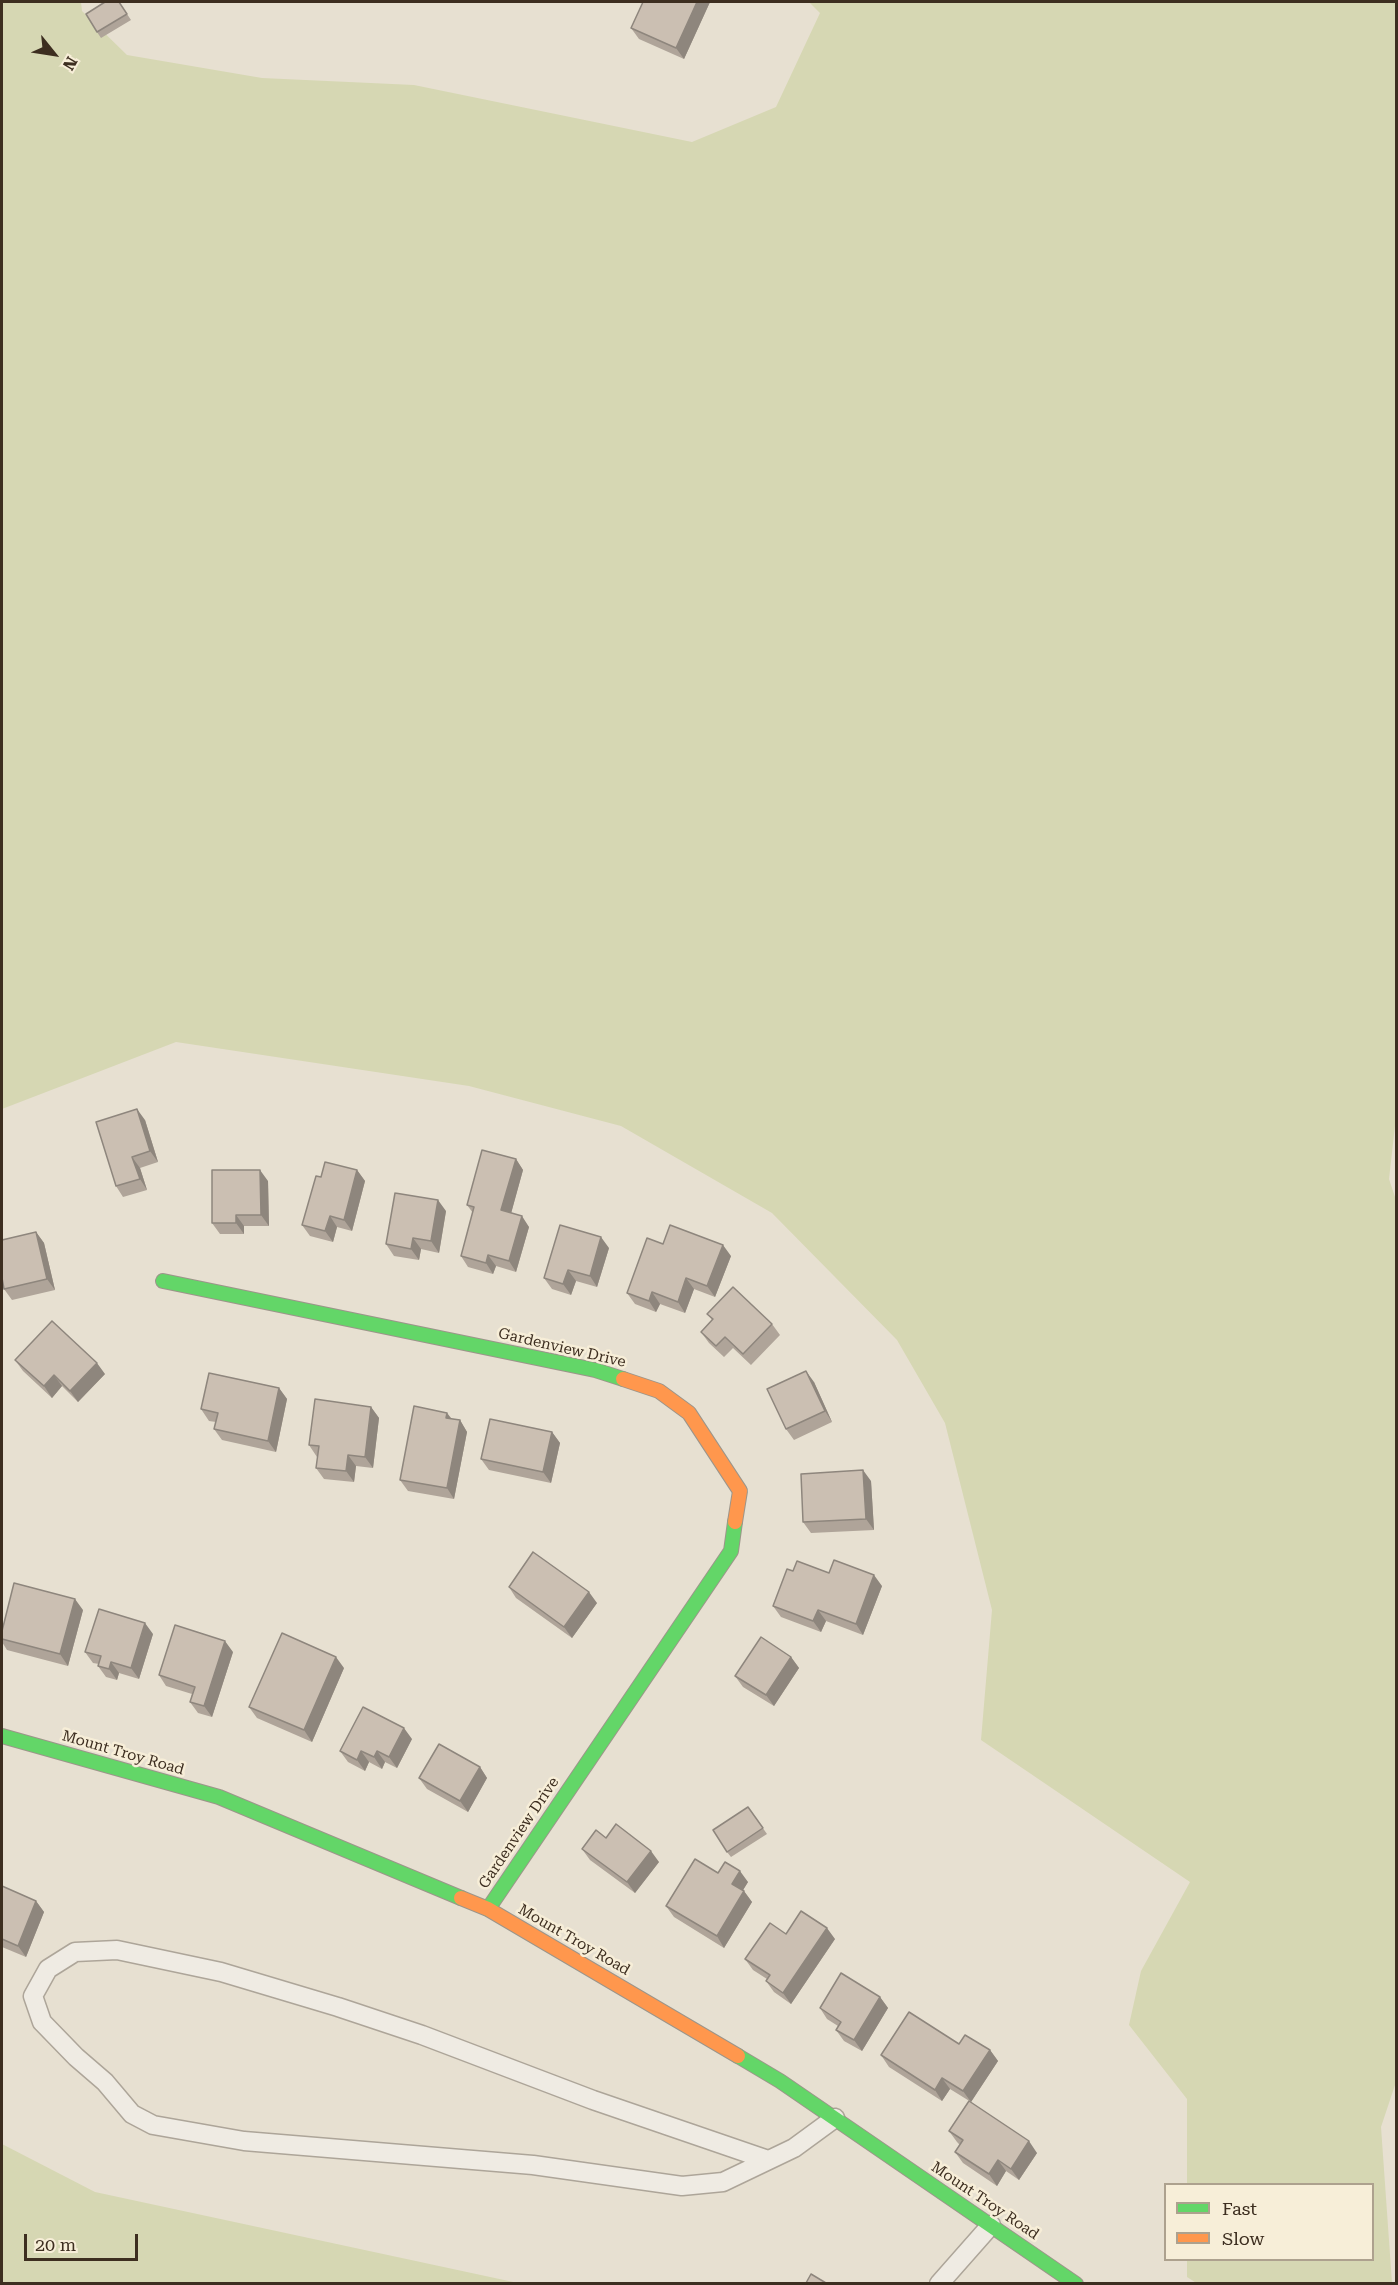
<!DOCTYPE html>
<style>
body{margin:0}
#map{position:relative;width:1398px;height:2285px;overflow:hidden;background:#e7e0d1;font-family:"Roboto Serif",serif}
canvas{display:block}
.frame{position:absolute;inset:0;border:3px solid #3d2e20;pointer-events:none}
.legend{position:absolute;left:1164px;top:2183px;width:210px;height:78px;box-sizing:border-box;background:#f7eed8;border:2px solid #ada18e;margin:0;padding:8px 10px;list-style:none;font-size:18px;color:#3d2e20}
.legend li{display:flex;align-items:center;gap:12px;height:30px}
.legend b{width:30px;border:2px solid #ada18e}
.north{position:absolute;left:24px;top:24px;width:60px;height:60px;-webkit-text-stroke:4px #f7eed8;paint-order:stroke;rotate:120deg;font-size:16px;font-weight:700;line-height:24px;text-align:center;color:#3d2e20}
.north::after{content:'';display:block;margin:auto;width:21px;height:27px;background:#3d2e20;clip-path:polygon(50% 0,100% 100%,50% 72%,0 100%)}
.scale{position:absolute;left:24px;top:2234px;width:114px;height:27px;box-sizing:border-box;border:3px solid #3d2e20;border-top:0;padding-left:8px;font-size:18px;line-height:21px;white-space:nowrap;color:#3d2e20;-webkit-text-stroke:4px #f7eed8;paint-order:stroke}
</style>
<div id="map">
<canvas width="1398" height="2285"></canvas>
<div class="frame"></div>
<ul class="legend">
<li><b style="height:8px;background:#63d668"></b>Fast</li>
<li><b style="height:8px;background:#ff974d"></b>Slow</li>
</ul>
<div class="north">N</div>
<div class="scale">20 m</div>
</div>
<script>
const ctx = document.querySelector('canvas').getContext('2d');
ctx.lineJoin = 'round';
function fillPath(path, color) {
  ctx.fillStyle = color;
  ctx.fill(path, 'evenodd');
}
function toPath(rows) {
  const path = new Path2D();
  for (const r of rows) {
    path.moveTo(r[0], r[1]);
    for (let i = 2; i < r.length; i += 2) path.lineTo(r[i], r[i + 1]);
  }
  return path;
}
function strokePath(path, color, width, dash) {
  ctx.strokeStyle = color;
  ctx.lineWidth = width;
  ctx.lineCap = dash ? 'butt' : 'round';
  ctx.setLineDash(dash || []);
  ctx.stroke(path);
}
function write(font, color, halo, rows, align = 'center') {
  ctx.font = font + ' "Roboto Serif",serif';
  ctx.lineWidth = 5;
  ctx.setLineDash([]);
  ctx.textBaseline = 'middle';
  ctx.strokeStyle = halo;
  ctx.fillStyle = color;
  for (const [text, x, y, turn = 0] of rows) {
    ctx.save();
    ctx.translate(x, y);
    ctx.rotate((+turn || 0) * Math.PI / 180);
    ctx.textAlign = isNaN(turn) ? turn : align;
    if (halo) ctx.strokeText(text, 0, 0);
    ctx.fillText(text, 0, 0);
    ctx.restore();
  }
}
fillPath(toPath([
 [2,2,81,2,82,11,127,55,262,78,414,85,692,142,776,107,820,13,809,2,1396,2,1396,1117,1389,1179,1396,1200,1396,2082,1381,2127,1392,2283,1198,2284,1187,2277,1187,2260,1372,2260,1372,2184,1187,2184,1187,2099,1129,2025,1141,1971,1190,1882,981,1740,992,1610,945,1423,897,1340,772,1213,621,1126,469,1086,176,1042,2,1109],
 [2,2144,95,2192,518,2283,2,2283]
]), '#d6d7b3');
const lane = toPath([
 [768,2160,593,2100,422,2035,338,2007,221,1972,117,1950,75,1952,48,1969,33,1996,42,2022,76,2057,105,2082,132,2114,153,2125,244,2141,533,2165,682,2186,723,2182,794,2148,835,2118],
 [939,2284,991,2225]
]);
const fast = toPath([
 [163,1281,595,1370,623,1379],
 [2,1736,219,1797,461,1898],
 [488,1909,731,1551,735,1522],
 [738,2056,780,2081,1076,2284]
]);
const slow = toPath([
 [623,1379,659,1391,689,1413,740,1491,735,1522],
 [461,1898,488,1909,738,2056]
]);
strokePath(lane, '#ada599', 21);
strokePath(fast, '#9c958a', 16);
strokePath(slow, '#9c958a', 16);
strokePath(lane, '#efebe3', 18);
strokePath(fast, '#63d668', 14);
strokePath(slow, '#ff974d', 14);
fillPath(toPath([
 [119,2,131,20,101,38,97,32],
 [643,2,710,2,684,59,639,39,631,28],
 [145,1120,158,1162,140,1168,147,1190,123,1197,116,1186],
 [516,1159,523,1170,511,1213,529,1227,516,1272,496,1266,493,1274,468,1267,461,1256,473,1213,467,1205],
 [357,1170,365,1181,352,1231,337,1227,333,1242,310,1236,302,1225,321,1177],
 [268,1181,269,1226,244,1226,244,1234,220,1234,212,1223],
 [446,1211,439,1253,421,1249,419,1260,394,1256,386,1244],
 [36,1232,44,1243,55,1290,12,1300,4,1289],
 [663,1244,731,1256,715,1297,694,1289,685,1313,660,1304,656,1312,635,1304,627,1293],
 [609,1248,597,1287,576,1281,571,1295,552,1289,544,1278],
 [707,1314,772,1324,780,1335,751,1365,733,1348,724,1357,709,1343,701,1332,712,1320],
 [15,1360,105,1374,78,1402,62,1386,52,1398,23,1371],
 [814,1382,832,1422,794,1440,786,1429],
 [279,1388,287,1399,276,1452,222,1440,214,1429,216,1422,209,1421,201,1409],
 [371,1407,379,1418,373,1468,356,1466,354,1482,324,1479,316,1468,318,1457,317,1457,309,1445],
 [447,1413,452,1419,460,1420,467,1432,454,1499,408,1491,400,1480],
 [552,1432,560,1443,551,1483,489,1470,481,1459],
 [871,1481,874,1530,811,1533,803,1522],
 [793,1571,829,1573,882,1586,863,1635,826,1621,821,1632,781,1617,773,1606],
 [509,1587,597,1603,572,1638,516,1598],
 [83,1610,68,1666,7,1650,2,1642,2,1631],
 [153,1634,139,1679,119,1673,117,1680,106,1677,98,1666,99,1664,93,1663,85,1652],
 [233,1652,212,1717,198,1713,190,1702,192,1694,166,1686,159,1675],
 [791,1657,799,1668,774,1706,743,1687,735,1676],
 [344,1668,312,1742,257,1718,249,1707],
 [412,1739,397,1768,385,1762,382,1769,369,1762,365,1771,348,1762,340,1751],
 [480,1767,487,1778,468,1812,427,1789,419,1778],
 [748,1807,767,1834,731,1857,727,1852],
 [606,1838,659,1862,635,1893,590,1860,582,1849],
 [718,1873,748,1882,743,1890,752,1902,724,1948,674,1917,666,1906],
 [2,1886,36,1901,44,1912,26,1957,2,1947],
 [786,1934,835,1939,791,2004,774,1992,766,1981,767,1979,753,1970,745,1959],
 [880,1997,888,2008,862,2051,844,2041,836,2030,838,2026,827,2019,820,2008],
 [959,2044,990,2050,998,2061,971,2102,950,2089,942,2101,889,2067,881,2055],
 [949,2131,1037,2153,1019,2180,1006,2171,997,2186,963,2163,955,2152,960,2145,957,2142]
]), '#afa499');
fillPath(toPath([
 [697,2,710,2,684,59,676,48],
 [137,1109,145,1120,158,1162,150,1151],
 [132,1157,140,1168,147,1190,140,1179],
 [516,1159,523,1170,509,1221,501,1210],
 [260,1170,268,1181,269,1226,261,1215],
 [357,1170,365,1181,352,1231,344,1220],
 [438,1200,446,1211,439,1253,431,1241],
 [236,1215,244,1226,244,1234,236,1223],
 [330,1216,337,1227,333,1242,325,1231],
 [522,1216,529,1227,516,1272,509,1261],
 [36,1232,44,1243,55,1290,47,1279],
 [601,1237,609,1248,597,1287,590,1276],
 [413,1238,421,1249,419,1260,411,1249],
 [723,1245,731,1256,715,1297,707,1286],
 [488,1255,496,1266,493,1274,486,1263],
 [568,1270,576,1281,571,1295,563,1284],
 [686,1278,694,1289,685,1313,678,1302],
 [652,1292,660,1304,656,1312,649,1301],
 [97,1363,105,1374,78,1402,70,1391],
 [806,1371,814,1382,832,1422,825,1411],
 [54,1375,62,1386,52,1398,44,1386],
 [279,1388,287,1399,276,1452,268,1441],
 [371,1407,379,1418,373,1468,365,1457],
 [447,1413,455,1424,446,1418],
 [460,1420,467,1432,454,1499,447,1488],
 [552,1432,560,1443,551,1483,543,1472],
 [348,1455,356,1466,354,1482,346,1471],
 [863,1470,871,1481,874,1530,866,1519],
 [874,1575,882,1586,863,1635,856,1624],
 [589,1592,597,1603,572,1638,564,1627],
 [75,1599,83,1610,68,1666,60,1654],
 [818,1610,826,1621,821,1632,813,1621],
 [145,1623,153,1634,139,1679,131,1668],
 [225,1641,233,1652,212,1717,204,1706],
 [336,1657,344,1668,312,1742,304,1730],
 [791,1657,799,1668,774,1706,766,1695],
 [111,1662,119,1673,117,1680,109,1669],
 [404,1728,412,1739,397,1768,389,1757],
 [361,1751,369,1762,365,1771,357,1760],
 [377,1751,385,1762,382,1769,374,1757],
 [480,1767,487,1778,468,1812,460,1801],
 [651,1851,659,1862,635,1893,627,1882],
 [740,1871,748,1882,740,1895,732,1884],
 [744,1891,752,1902,724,1948,717,1936],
 [36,1901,44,1912,26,1957,18,1946],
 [827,1928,835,1939,791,2004,783,1993],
 [880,1997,888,2008,862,2051,854,2040],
 [990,2050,998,2061,971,2102,963,2091],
 [942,2078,950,2089,942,2101,935,2090],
 [1029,2141,1037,2153,1019,2180,1011,2169],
 [998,2160,1006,2171,997,2186,989,2174]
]), '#8e867d');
const building = toPath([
 [105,2,119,2,127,14,97,32,86,14,105,2],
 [643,2,697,2,676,48,631,28,643,2],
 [137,1109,150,1151,132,1157,140,1179,116,1186,96,1122,137,1109],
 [482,1150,516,1159,501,1210,522,1216,509,1261,488,1255,486,1263,461,1256,474,1207,467,1205,482,1150],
 [325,1162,357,1170,344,1220,330,1216,325,1231,302,1225,316,1176,321,1177,325,1162],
 [212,1170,260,1170,261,1215,236,1215,236,1223,212,1223,212,1170],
 [395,1193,438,1200,431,1241,413,1238,411,1249,386,1244,395,1193],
 [560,1225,601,1237,590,1276,568,1270,563,1284,544,1278,560,1225],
 [670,1225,723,1245,707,1286,686,1278,678,1302,652,1292,649,1301,627,1293,647,1238,663,1244,670,1225],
 [36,1232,47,1279,4,1289,2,1278,2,1240,36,1232],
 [733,1287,772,1324,743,1354,725,1337,716,1346,701,1332,713,1319,707,1314,733,1287],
 [52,1321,97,1363,70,1391,54,1375,44,1386,15,1360,52,1321],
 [806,1371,825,1411,786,1429,767,1389,806,1371],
 [209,1373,279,1388,268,1441,214,1429,218,1413,201,1409,209,1373],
 [315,1399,371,1407,365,1457,348,1455,346,1471,316,1468,319,1446,309,1445,315,1399],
 [414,1406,447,1413,446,1418,460,1420,447,1488,400,1480,414,1406],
 [490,1419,552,1432,543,1472,481,1459,490,1419],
 [863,1470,866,1519,803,1522,801,1474,863,1470],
 [533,1552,589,1592,564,1627,509,1587,533,1552],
 [834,1560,874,1575,856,1624,818,1610,813,1621,773,1606,787,1569,793,1571,797,1561,829,1573,834,1560],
 [14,1583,75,1599,60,1654,2,1639,2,1631,14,1583],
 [99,1609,145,1623,131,1668,111,1662,109,1669,98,1666,101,1656,85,1652,99,1609],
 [175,1625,225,1641,204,1706,190,1702,195,1687,159,1675,175,1625],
 [282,1633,336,1657,304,1730,249,1707,282,1633],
 [761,1637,791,1657,766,1695,735,1676,761,1637],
 [363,1707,404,1728,389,1757,377,1751,374,1757,361,1751,357,1760,340,1751,363,1707],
 [439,1744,480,1767,460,1801,419,1778,439,1744],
 [748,1807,763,1828,727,1852,713,1830,748,1807],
 [616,1824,651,1851,627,1882,582,1849,596,1830,606,1838,616,1824],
 [695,1859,718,1873,725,1862,740,1871,732,1884,744,1891,717,1936,666,1906,695,1859],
 [2,1886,36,1901,18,1946,2,1939,2,1886],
 [801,1911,827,1928,783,1993,766,1981,770,1975,745,1959,770,1923,786,1934,801,1911],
 [841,1973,880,1997,854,2040,836,2030,841,2022,820,2008,841,1973],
 [909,2012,959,2044,965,2035,990,2050,963,2091,942,2078,935,2090,881,2055,909,2012],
 [969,2101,1029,2141,1011,2169,998,2160,989,2174,955,2152,963,2140,949,2131,969,2101],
 [811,2274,826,2283,806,2283,811,2274]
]);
fillPath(building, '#cbbfb2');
strokePath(building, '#8e867d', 1.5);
write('15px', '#3d2e20', '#f7eed8', [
 ["Gardenview Drive",562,1348,13],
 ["Mount Troy Road",123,1753,16],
 ["Gardenview Drive",519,1833,-56],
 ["Mount Troy Road",574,1940,30],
 ["Mount Troy Road",985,2201,34]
]);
</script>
